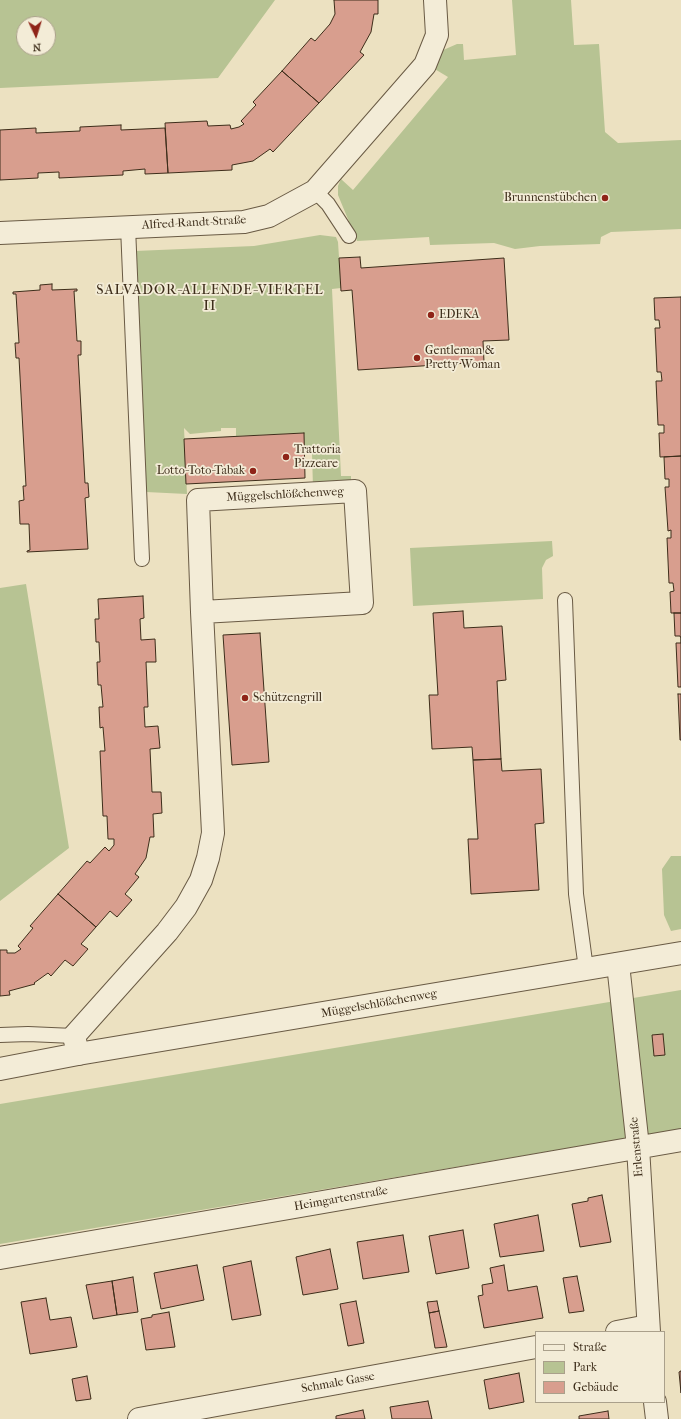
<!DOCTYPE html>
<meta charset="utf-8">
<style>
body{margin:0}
#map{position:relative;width:681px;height:1419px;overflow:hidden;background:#ece1c1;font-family:"IM FELL French Canon",serif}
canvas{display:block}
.legend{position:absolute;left:535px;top:1331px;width:130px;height:72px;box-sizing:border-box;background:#f3ecd7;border:1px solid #aaa08b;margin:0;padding:5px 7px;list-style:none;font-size:12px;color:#3d2d1a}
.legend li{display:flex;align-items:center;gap:8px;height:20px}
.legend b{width:20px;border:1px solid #aaa08b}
.north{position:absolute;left:16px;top:16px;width:40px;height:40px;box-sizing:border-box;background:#f3ecd7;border:1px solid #aaa08b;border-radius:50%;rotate:176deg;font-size:11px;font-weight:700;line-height:16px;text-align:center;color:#3d2d1a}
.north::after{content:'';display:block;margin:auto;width:14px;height:18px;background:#8f2418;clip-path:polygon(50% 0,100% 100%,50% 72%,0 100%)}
</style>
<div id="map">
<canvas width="681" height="1419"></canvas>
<ul class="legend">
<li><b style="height:5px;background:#f3ecd7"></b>Straße</li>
<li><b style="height:11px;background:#b7c393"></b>Park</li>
<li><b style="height:11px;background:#d89e8e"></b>Gebäude</li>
</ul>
<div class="north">N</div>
</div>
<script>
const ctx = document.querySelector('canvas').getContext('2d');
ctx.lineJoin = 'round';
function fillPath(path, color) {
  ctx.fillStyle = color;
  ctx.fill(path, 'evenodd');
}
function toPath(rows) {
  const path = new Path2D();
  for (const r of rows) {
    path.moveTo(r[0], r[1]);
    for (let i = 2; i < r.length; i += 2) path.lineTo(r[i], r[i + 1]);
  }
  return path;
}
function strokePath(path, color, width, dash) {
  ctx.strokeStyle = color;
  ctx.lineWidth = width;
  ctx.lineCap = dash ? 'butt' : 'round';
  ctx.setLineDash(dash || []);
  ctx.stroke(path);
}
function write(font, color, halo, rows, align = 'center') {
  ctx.font = font + ' "IM FELL French Canon",serif';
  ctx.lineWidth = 3.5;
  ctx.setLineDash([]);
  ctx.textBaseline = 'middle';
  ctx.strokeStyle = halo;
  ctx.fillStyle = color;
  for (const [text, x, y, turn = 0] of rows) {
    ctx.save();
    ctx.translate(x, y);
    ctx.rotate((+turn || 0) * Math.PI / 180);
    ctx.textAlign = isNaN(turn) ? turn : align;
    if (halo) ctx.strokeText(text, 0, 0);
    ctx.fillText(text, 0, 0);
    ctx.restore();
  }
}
fillPath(toPath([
 [0,0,275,0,218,78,0,88],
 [24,24,48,24,48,48,24,48],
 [512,0,571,0,574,45,599,44,605,132,618,143,681,140,681,229,611,232,601,237,600,244,540,246,515,249,494,243,430,245,429,237,357,241,338,195,338,186,341,179,353,190,448,77,433,68,441,51,457,44,463,44,464,60,516,55],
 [320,235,336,237,338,242,341,288,332,289,341,476,351,476,351,481,313,488,312,453,304,453,303,433,236,436,236,428,221,428,221,431,190,434,184,428,187,494,146,492,135,251,254,246],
 [552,541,553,556,546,560,542,568,543,599,413,606,410,548],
 [26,584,69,848,0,901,0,588],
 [671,856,681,856,681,929,671,931,664,915,662,869],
 [681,990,681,1129,0,1244,0,1104]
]), '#b7c393');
const building = toPath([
 [334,0,378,0,378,14,374,14,371,32,360,52,364,55,319,103,282,71,311,38,315,41,330,24,335,14,334,0],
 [282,71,319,103,273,152,270,149,253,161,232,165,232,170,168,173,165,123,207,121,208,126,230,125,231,129,239,127,244,124,241,121,256,105,253,102,282,71],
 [121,125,121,130,165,128,168,173,145,174,145,169,123,171,123,175,59,178,59,172,38,173,38,178,0,180,0,130,36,128,36,133,80,131,80,127,121,125],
 [360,257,361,268,504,258,509,340,483,341,484,362,358,370,352,290,341,291,339,258,360,257],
 [52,284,52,290,77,289,77,291,74,291,77,341,81,341,81,355,78,355,85,483,88,483,89,497,85,498,88,549,27,552,27,551,30,550,29,524,20,524,19,501,24,500,23,486,26,486,19,358,16,358,15,343,19,343,16,294,13,294,13,292,40,290,40,285,52,284],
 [681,297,681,456,660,457,659,433,664,433,664,425,658,425,656,381,662,381,661,372,657,372,655,328,660,328,659,320,655,320,654,298,681,297],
 [304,433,305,478,186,484,184,439,304,433],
 [681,456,681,613,671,613,670,592,674,591,673,583,669,583,667,538,671,538,671,530,668,531,665,487,669,487,669,479,665,479,664,457,681,456],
 [143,596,144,618,140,619,141,640,155,639,156,662,146,662,148,707,144,707,145,727,158,726,160,748,150,749,152,792,161,792,162,813,153,814,154,837,150,837,146,858,135,874,139,877,125,894,132,900,117,917,110,911,96,927,58,894,87,861,90,863,105,847,109,851,114,845,114,839,108,839,107,816,103,816,100,751,105,751,103,727,100,728,99,707,103,707,101,685,98,685,97,662,100,662,99,642,96,642,95,619,99,619,98,599,143,596],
 [463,611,464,628,502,626,506,680,497,681,501,759,473,760,472,747,432,749,429,695,438,695,433,613,463,611],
 [674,613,681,613,681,687,678,687,676,643,681,643,681,638,680,636,675,636,674,613],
 [260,633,269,762,232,765,223,635,260,633],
 [678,694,681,694,681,740,680,740,678,694],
 [501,759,502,771,541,769,544,823,535,824,539,890,471,894,468,839,478,839,473,760,501,759],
 [58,894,96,927,81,944,88,949,73,966,65,960,51,976,48,973,34,983,35,984,9,991,10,995,0,996,0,950,7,950,7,953,15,953,21,949,18,946,33,928,30,926,58,894],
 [663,1034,665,1055,654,1056,652,1035,663,1034],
 [602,1195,611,1242,580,1247,572,1204,588,1201,588,1198,602,1195],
 [538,1215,544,1251,500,1257,494,1224,538,1215],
 [463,1230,469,1268,436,1274,429,1236,463,1230],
 [403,1235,409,1272,363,1279,357,1242,403,1235],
 [330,1249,338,1289,303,1295,296,1257,330,1249],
 [251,1261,261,1315,232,1320,223,1267,251,1261],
 [197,1265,204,1300,161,1309,154,1273,197,1265],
 [504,1265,508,1291,537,1286,543,1318,484,1328,478,1296,483,1295,482,1285,493,1283,490,1268,504,1265],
 [577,1276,584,1311,569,1313,563,1278,577,1276],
 [133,1277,138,1312,117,1315,112,1281,133,1277],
 [112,1281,117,1315,93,1319,86,1285,112,1281],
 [46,1298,50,1320,71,1317,77,1347,30,1354,21,1302,46,1298],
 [356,1301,364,1343,348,1346,340,1304,356,1301],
 [437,1301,439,1311,429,1313,427,1302,437,1301],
 [439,1311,447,1347,435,1348,429,1313,439,1311],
 [169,1312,175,1347,146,1350,141,1319,152,1317,152,1315,169,1312],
 [681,1371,681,1393,679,1372,681,1371],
 [519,1373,524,1402,489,1409,484,1380,519,1373],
 [87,1376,91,1399,76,1401,72,1379,87,1376],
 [428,1401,432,1419,392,1419,390,1407,428,1401],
 [363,1410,365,1419,336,1419,336,1416,363,1410],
 [608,1411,609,1419,579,1419,579,1416,608,1411]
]);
fillPath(building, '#d89e8e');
strokePath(building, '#3d2d1a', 1);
const service = toPath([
 [315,191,328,204,349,236],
 [128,227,142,559],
 [565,600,576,894,586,969],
 [0,1035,28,1034,74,1036]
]);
const minor = toPath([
 [0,233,244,222,269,216,315,191,425,65,437,35,435,0],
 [618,964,638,1147,649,1332],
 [0,1069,78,1054,74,1036,167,932,186,907,201,880,208,858,213,833,202,612,198,500,355,491,362,603,202,612],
 [0,1258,681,1140],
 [617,1332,648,1326],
 [655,1402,657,1419],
 [139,1419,536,1347]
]);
const tertiary = toPath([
 [78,1054,681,953]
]);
strokePath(service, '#695a44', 16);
strokePath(minor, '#695a44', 24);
strokePath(tertiary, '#695a44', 24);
strokePath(service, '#f3ecd7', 14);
strokePath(minor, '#f3ecd7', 22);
strokePath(tertiary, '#f3ecd7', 22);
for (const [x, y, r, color] of [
 [605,198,4,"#8f2418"],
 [431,315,4,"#8f2418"],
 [417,358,4,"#8f2418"],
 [286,457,4,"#8f2418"],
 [253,471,4,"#8f2418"],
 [245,698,4,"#8f2418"]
]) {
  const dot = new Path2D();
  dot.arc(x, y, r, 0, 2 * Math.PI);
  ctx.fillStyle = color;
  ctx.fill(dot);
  strokePath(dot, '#f3ecd7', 1.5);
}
write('12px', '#3d2d1a', '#f3ecd7', [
 ["Brunnenstübchen",597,198,"right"],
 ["EDEKA",439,315],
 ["Gentleman &",425,351],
 ["Pretty Woman",425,365],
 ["Trattoria",294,450],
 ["Pizzeare",294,464],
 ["Lotto-Toto-Tabak",245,471,"right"],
 ["Schützengrill",253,698]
], 'left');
write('12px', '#3d2d1a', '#f3ecd7', [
 ["Alfred-Randt-Straße",194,223,-3],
 ["Müggelschlößchenweg",285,495,-3],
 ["Müggelschlößchenweg",379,1004,-10],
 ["Erlenstraße",637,1147,-95],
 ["Heimgartenstraße",341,1199,-10],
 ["Schmale Gasse",338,1383,-10]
]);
ctx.letterSpacing = '1px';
write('14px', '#3d2d1a', '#f3ecd7', [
 ["SALVADOR-ALLENDE-VIERTEL",210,291],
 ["II",210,307]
]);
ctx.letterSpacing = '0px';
</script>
